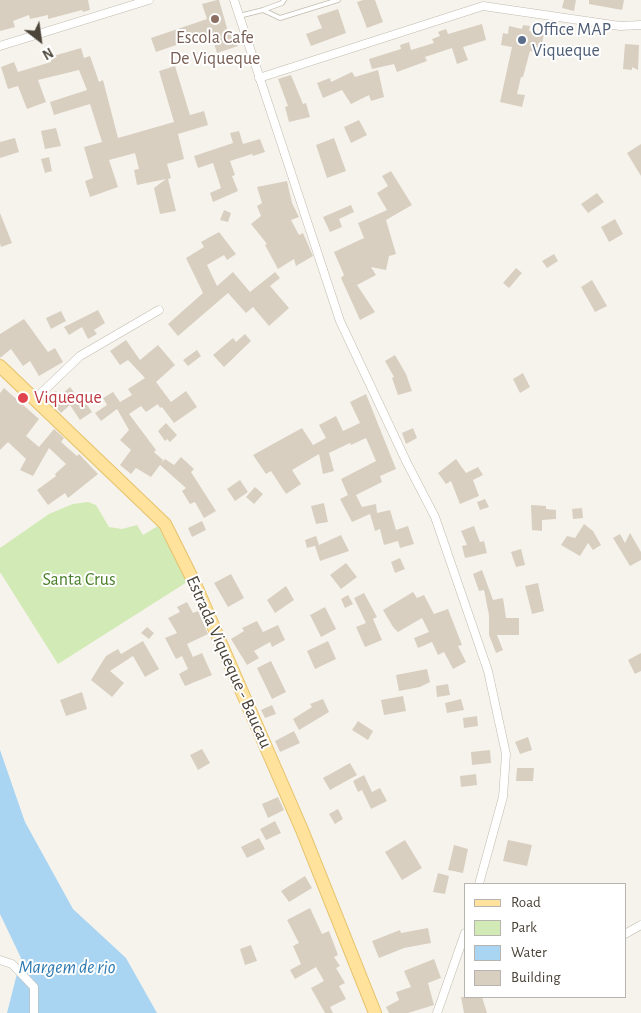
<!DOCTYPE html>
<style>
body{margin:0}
#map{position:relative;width:641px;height:1013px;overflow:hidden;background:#f6f3ec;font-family:"Alegreya Sans",sans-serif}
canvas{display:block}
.legend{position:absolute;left:464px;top:883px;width:162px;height:115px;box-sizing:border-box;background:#fff;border:1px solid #b7b4b0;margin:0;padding:6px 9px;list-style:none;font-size:15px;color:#4b4439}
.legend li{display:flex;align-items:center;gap:10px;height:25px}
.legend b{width:25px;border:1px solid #b7b4b0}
.north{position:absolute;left:15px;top:15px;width:50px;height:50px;-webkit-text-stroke:4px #fff;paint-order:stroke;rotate:150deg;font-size:14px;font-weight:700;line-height:20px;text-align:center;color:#4b4439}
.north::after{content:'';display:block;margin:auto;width:18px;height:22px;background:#4b4439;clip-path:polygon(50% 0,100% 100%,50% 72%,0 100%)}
</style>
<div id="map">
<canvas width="641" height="1013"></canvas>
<ul class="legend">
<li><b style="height:6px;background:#ffe39c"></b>Road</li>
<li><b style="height:14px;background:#d2eab5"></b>Park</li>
<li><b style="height:14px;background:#a9d4f2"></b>Water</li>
<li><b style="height:14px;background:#d8cfc1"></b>Building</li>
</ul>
<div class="north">N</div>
</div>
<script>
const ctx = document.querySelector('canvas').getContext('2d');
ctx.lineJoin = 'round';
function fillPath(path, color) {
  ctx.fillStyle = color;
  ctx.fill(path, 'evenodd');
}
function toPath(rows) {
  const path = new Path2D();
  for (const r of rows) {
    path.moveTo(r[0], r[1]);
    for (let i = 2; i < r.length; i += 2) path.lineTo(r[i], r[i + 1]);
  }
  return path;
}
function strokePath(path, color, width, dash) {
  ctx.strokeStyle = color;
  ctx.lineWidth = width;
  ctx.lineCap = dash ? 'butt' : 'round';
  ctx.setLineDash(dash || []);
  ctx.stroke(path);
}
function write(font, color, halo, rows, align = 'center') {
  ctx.font = font + ' "Alegreya Sans",sans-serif';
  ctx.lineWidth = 4;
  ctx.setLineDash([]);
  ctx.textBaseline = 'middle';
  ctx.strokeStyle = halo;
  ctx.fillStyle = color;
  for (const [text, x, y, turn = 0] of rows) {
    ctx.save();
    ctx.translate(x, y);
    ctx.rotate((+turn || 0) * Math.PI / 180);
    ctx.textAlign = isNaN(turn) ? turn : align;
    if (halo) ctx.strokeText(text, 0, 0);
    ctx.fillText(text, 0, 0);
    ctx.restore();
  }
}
fillPath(toPath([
 [88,502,96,505,109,527,122,529,137,525,143,535,158,526,187,582,58,664,0,572,0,548,49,514,73,504]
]), '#d2eab5');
fillPath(toPath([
 [0,750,25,822,73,909,126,958,157,1013,7,1013,21,958,0,914]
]), '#a9d4f2');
fillPath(toPath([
 [0,0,88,0,90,10,83,12,82,10,48,19,48,15,30,19,29,15,13,21,15,27,0,31],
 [217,0,219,0,229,35,234,33,238,46,217,53,211,33,156,52,151,38,207,19,202,4],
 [363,0,375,0,383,22,367,28,357,2],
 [564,0,576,0,574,11,562,8],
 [589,0,624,0,622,10,589,4],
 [338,9,346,33,311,46,306,34,322,28,317,16],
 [482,24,486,40,463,47,468,60,457,64,452,48,425,57,427,61,397,72,394,64,372,69,369,59,401,49,400,45,409,42,411,50,434,43,432,39,440,36,438,32,446,29,448,34],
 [523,25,530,26,529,31,544,34,540,53,530,51,523,77,521,77,517,94,525,95,522,107,500,102,512,47,501,45,503,33,508,34,509,26,522,29],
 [554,27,565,28,564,36,553,35],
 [625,44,639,45,638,70,632,67,632,70,623,69],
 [81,48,84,58,90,56,99,82,103,80,118,138,174,122,159,71,175,66,190,115,204,111,208,125,178,134,184,159,167,164,171,178,168,179,176,211,160,214,154,188,166,179,137,185,134,170,139,169,135,153,109,160,118,187,90,197,85,181,93,178,84,147,102,142,90,104,54,115,50,102,87,90,79,70,38,80,46,102,27,109,18,86,8,89,1,67,14,62,18,72,51,62,50,57],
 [378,70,384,97,371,101,369,95,351,104,342,90,323,98,317,83,330,78,331,82,352,72,355,77],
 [291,75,303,104,306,103,310,117,289,122,285,107,288,106,278,79],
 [359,120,367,135,351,143,344,127],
 [56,128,61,146,45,149,41,131],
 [239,131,243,144,260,139,265,152,253,156,252,154,230,161,235,175,232,176,238,191,213,202,210,193,221,188,213,163,198,168,194,156,233,143,230,133],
 [15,138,19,152,0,158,0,142],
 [334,138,346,171,327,178,316,145],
 [641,144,641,176,627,153],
 [49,157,52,171,45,173,41,159],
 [391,171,412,205,386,220,396,254,389,256,386,270,371,267,376,275,357,285,375,312,360,320,341,278,344,275,334,252,364,238,358,223,387,210,377,193,388,186,382,176],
 [287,181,292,203,299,217,291,220,299,235,303,233,313,256,296,266,294,259,278,269,265,245,267,244,251,224,261,216,257,206,262,203,257,187],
 [597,193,604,202,588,213,581,204],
 [351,205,354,212,339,219,342,227,330,232,323,217],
 [224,210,231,213,228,222,220,220],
 [0,213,12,243,1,247,0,243],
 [615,219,623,234,609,242,601,227],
 [219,232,236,254,227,260,224,255,207,265,217,286,233,272,250,292,275,272,280,278,270,286,289,308,269,326,253,307,246,313,228,293,178,336,168,324,203,293,186,258,204,247,201,242],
 [554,254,558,261,547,268,542,261],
 [516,268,522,273,509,288,503,283],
 [592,280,607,306,595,312,581,287],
 [98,310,105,323,94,330,97,334,88,339,82,327,69,335,64,327],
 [61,311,66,321,51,329,46,318],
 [24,319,48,352,55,348,63,362,39,376,30,361,23,366,11,349,0,358,0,334],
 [245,334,251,341,224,367,213,355,233,338,236,342],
 [126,340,140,360,158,345,175,365,156,382,171,402,186,391,197,407,174,423,162,407,160,408,158,404,146,412,141,406,129,414,156,450,154,452,163,460,162,462,165,459,174,465,181,457,194,469,191,472,216,511,204,518,195,502,190,504,182,491,186,488,160,465,151,477,136,468,131,474,120,465,131,450,120,440,129,430,117,409,101,421,95,413,107,405,103,398,113,392,120,402,132,395,128,389,145,378,128,360,120,365,110,351],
 [197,350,201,356,188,366,183,360],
 [395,355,406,374,412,391,398,395,392,378,394,377,385,361],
 [523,373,530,387,520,393,513,379],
 [70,387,80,400,83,399,92,412,80,420,70,405,61,413,48,398,56,391,60,396],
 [4,388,39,419,26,436,39,447,54,429,64,438,61,442,77,456,79,454,98,474,68,498,65,493,48,505,37,490,56,476,55,474,66,464,49,448,33,476,20,470,26,459,8,442,0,450,0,393],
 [366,394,396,469,380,476,382,482,356,495,362,507,376,504,377,513,390,510,396,530,408,526,414,544,400,548,398,541,384,545,380,529,375,531,370,514,352,522,340,499,348,495,341,479,376,461,366,438,351,445,350,443,329,453,334,471,323,474,319,454,292,470,301,484,286,494,271,471,266,474,253,455,302,428,313,445,326,438,319,425,336,416,343,431,360,423,350,402],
 [166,423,177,435,170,442,167,439,165,441,158,431],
 [413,428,417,438,406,444,402,433],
 [456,459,466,473,478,467,483,475,473,480,479,496,460,504,451,481,446,484,438,473],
 [240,480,248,492,235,501,227,489],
 [255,487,263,494,254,504,246,497],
 [485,499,489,507,480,510,477,502],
 [324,503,328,522,316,524,311,506],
 [531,505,546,506,546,509,556,510,556,519,542,520,542,531,532,530],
 [582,508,583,518,573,519,572,509],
 [202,521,206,530,192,537,188,528],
 [584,524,593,531,601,545,593,550,588,543,580,556,561,545,567,536,575,538],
 [474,526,480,542,484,541,487,553,465,558,462,546,467,545,461,531],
 [630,533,641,552,641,560,630,566,613,538,620,534,625,543],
 [341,535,349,551,320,561,315,546,318,545,307,548,305,540,316,536,319,545],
 [521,549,525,565,516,567,511,552],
 [400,558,405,569,395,573,391,562],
 [346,563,357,577,341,589,330,575],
 [482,570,493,600,503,598,506,618,519,618,519,635,497,635,503,650,496,653,489,635,489,615,484,590,479,591,473,574],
 [231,574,244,598,228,607,214,583],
 [538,583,544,611,532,614,525,586],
 [286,586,294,600,275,613,267,600],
 [413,592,417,598,424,595,434,614,448,609,462,645,458,646,466,662,453,669,444,652,438,655,432,642,418,648,414,638,429,632,422,618,398,632,393,627,383,610],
 [364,593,377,617,373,619,382,640,365,647,356,627,366,623,354,598],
 [348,595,353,604,345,608,341,599],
 [187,602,193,613,198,611,208,634,187,644,193,657,202,653,212,675,185,686,179,674,188,669,182,656,176,659,165,638,177,633,168,618,180,612,177,607],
 [325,607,336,629,321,637,310,615],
 [257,621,263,632,278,625,285,640,272,647,270,642,254,651,259,658,247,665,231,639,244,631,242,628],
 [147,627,154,633,149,639,141,633],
 [143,641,159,669,145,677,133,656,110,671,124,683,112,697,91,680,106,656,118,649,121,654],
 [328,641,336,659,315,669,307,651],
 [641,653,641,671,635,674,628,660],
 [271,661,286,692,272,699,257,668],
 [427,669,430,682,420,687,399,691,396,675],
 [448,684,450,695,437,697,436,686],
 [82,692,87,709,66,716,60,700],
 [403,696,406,711,384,715,381,700],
 [323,699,329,712,299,730,293,719,312,707,310,704],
 [461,699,464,710,447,713,445,703],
 [272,705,276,714,265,718,261,710],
 [477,716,478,726,464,728,463,718],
 [358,721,373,731,368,740,352,730],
 [294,731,300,743,280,752,275,741],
 [528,737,532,750,520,754,515,742],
 [202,749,210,763,198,770,190,755],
 [490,750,491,763,472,765,471,752],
 [350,763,357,775,330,790,323,778],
 [517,768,534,768,533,781,516,781],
 [476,774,477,785,461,787,460,776],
 [364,775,372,792,380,788,387,801,371,809,362,790,358,792,353,781],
 [278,797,284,810,268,818,262,804],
 [338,809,343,819,335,824,329,814],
 [275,821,281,833,266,840,260,829],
 [259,838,265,849,247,858,241,847],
 [405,840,422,868,402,880,385,852],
 [508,840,532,845,527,866,503,861],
 [454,845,468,849,463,873,448,870],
 [438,873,449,876,445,894,433,892],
 [305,876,312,888,289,902,281,891],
 [310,908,322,934,329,931,338,955,334,957,340,966,336,968,345,983,339,986,346,999,330,1007,333,1013,325,1013,311,988,324,981,316,967,295,979,290,970,301,964,293,946,299,943,287,920],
 [428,928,431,943,404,948,379,958,372,941,400,930,401,933],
 [251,945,257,961,245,965,240,949],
 [434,959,441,978,428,983,434,1005,408,1013,389,1013,386,1007,399,1000,396,992,411,987,404,971],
 [461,997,482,997,487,1013,464,1013]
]), '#d8cfc1');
const service = toPath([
 [263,10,282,3,284,0],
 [239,16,263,10,280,18,338,0]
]);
const minor = toPath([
 [234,0,340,321,407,463,435,517,488,671,506,754,503,797,479,884],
 [0,46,149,0],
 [259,78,483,6,620,26,641,25],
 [35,399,80,356,159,310],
 [625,934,641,925],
 [0,960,12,964,34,987,34,1013],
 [437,1013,465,933]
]);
const primary = toPath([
 [0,366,165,524,195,584,302,830,375,1013]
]);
strokePath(service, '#c2bbae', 5.5);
strokePath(minor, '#c2bbae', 9);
strokePath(primary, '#e6c16a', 14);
strokePath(service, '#fff', 4);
strokePath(minor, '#fff', 8);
strokePath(primary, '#ffe39c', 12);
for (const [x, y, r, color] of [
 [215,19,5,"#8d6e63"],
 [522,40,5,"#5c6f8a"],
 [23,398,6,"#e0444e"]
]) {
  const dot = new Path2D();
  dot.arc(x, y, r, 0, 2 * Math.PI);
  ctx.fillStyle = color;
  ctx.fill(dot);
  strokePath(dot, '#fff', 2);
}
write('18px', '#4e5e75', '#fff', [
 ["Office MAP",532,30],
 ["Viqueque",532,51]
], 'left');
write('18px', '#785e54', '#fff', [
 ["Escola Cafe",215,38],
 ["De Viqueque",215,59]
]);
write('18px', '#be3a42', '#fff', [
 ["Viqueque",34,398]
], 'left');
write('18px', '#4a7f2a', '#fff', [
 ["Santa Crus",79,580]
]);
write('18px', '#4b4439', '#fff', [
 ["Estrada Viqueque - Baucau",229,662,66]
]);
write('italic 19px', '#2e7ab2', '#fff', [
 ["Margem de rio",67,967]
]);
</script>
